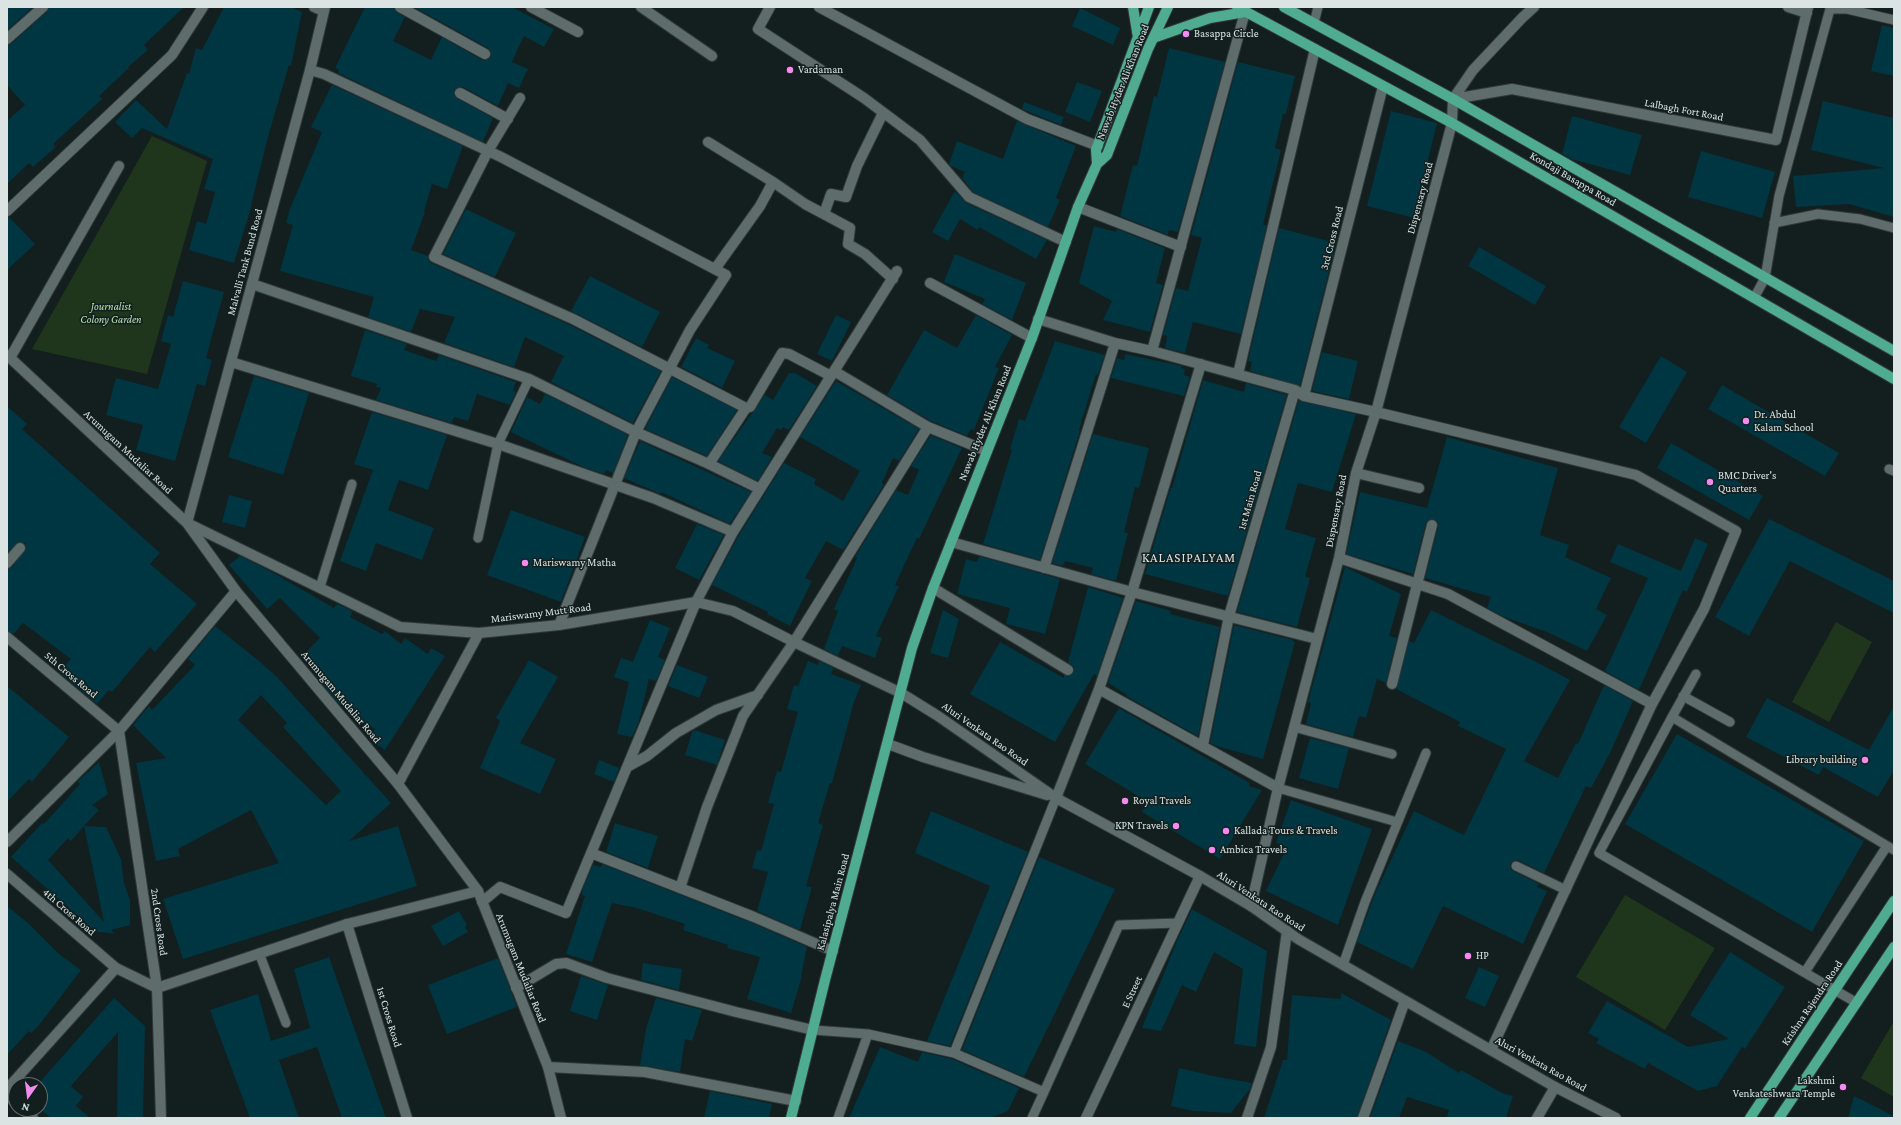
<!DOCTYPE html>
<style>
body{margin:0}
#map{position:relative;width:1901px;height:1125px;overflow:hidden;background:#121f1e;font-family:"Crimson Pro",serif}
canvas{display:block}
.frame{position:absolute;inset:0;border:8px solid #dce4e3;pointer-events:none}
.north{position:absolute;left:8px;top:1077px;width:40px;height:40px;box-sizing:border-box;background:#121f1e;border:1px solid #636e6d;border-radius:50%;rotate:194deg;font-size:11px;font-weight:700;line-height:16px;text-align:center;color:#dce4e3}
.north::after{content:'';display:block;margin:auto;width:14px;height:18px;background:#f489f0;clip-path:polygon(50% 0,100% 100%,50% 72%,0 100%)}
</style>
<div id="map">
<canvas width="1901" height="1125"></canvas>
<div class="frame"></div>
<div class="north">N</div>
</div>
<script>
const ctx = document.querySelector('canvas').getContext('2d');
ctx.lineJoin = 'round';
function fillPath(path, color) {
  ctx.fillStyle = color;
  ctx.fill(path, 'evenodd');
}
function toPath(rows) {
  const path = new Path2D();
  for (const r of rows) {
    path.moveTo(r[0], r[1]);
    for (let i = 2; i < r.length; i += 2) path.lineTo(r[i], r[i + 1]);
  }
  return path;
}
function strokePath(path, color, width, dash) {
  ctx.strokeStyle = color;
  ctx.lineWidth = width;
  ctx.lineCap = dash ? 'butt' : 'round';
  ctx.setLineDash(dash || []);
  ctx.stroke(path);
}
function write(font, color, halo, rows, align = 'center') {
  ctx.font = font + ' "Crimson Pro",serif';
  ctx.lineWidth = 3;
  ctx.setLineDash([]);
  ctx.textBaseline = 'middle';
  ctx.strokeStyle = halo;
  ctx.fillStyle = color;
  for (const [text, x, y, turn = 0] of rows) {
    ctx.save();
    ctx.translate(x, y);
    ctx.rotate((+turn || 0) * Math.PI / 180);
    ctx.textAlign = isNaN(turn) ? turn : align;
    if (halo) ctx.strokeText(text, 0, 0);
    ctx.fillText(text, 0, 0);
    ctx.restore();
  }
}
fillPath(toPath([
 [152,136,207,161,147,374,32,349],
 [1836,622,1872,642,1829,722,1792,702],
 [1625,895,1715,948,1665,1030,1576,977],
 [1894,1021,1894,1097,1861,1078]
]), '#20361c');
fillPath(toPath([
 [7,7,33,7,7,30],
 [49,7,184,7,144,45,148,50,128,67,129,68,99,96,102,99,53,144,56,147,33,167,29,163,7,184,7,121,25,105,7,85,7,45,11,44,47,12],
 [224,7,291,7,302,12,291,66,289,65,268,137,251,205,252,205,234,263,189,250,197,221,206,224,215,192,204,189,213,159,142,128,132,138,115,122,136,100,167,129,187,73,189,74,196,48,202,50],
 [365,7,394,7,397,12,405,17,393,41,431,60,442,37,482,60,489,59,491,53,488,48,414,7,512,7,554,29,544,47,524,36,512,62,528,69,519,88,508,83,498,106,463,87,459,87,455,90,454,94,457,98,493,118,483,142,338,73,339,70,335,68],
 [1080,8,1120,28,1113,45,1072,26],
 [1882,25,1894,28,1894,76,1871,71],
 [1169,48,1225,62,1178,232,1169,230,1168,235,1120,216,1133,165,1137,166,1154,96,1157,97],
 [1238,62,1295,76,1286,114,1283,114,1275,148,1281,150,1263,225,1267,225,1241,334,1193,322,1185,353,1165,348,1167,336,1163,335,1176,288,1188,291,1202,238,1191,235],
 [1077,82,1102,91,1090,122,1065,112],
 [332,85,463,146,447,189,432,184,424,211,425,212,411,250,428,256,428,260,431,263,570,325,661,371,633,423,551,382,564,356,525,337,514,367,444,343,455,317,420,309,411,332,368,317,374,297,280,271,293,225,286,223,290,209,322,132,311,127],
 [1823,101,1894,118,1894,217,1849,204,1796,207,1793,176,1884,168,1811,150],
 [1024,102,1064,117,1061,125,1022,109],
 [1391,111,1437,123,1414,218,1367,206],
 [1572,116,1642,135,1630,175,1571,159,1562,154],
 [1017,121,1076,146,1056,198,1060,200,1048,227,973,192,962,178,965,172,951,166,949,164,957,141,1003,159],
 [1701,151,1775,172,1762,218,1688,197],
 [955,191,966,203,1047,240,1036,259,979,227,978,230,960,219,948,241,932,232],
 [466,209,516,233,495,277,443,254],
 [7,217,9,217,35,244,7,270],
 [1094,226,1116,232,1117,229,1165,248,1156,283,1163,285,1150,332,1103,320,1112,301,1079,283],
 [1279,228,1336,243,1300,386,1250,371,1252,362,1248,361],
 [1479,247,1546,286,1535,305,1468,266],
 [955,254,1026,283,1012,320,982,304,985,299,944,282],
 [590,276,660,312,642,347,571,311],
 [183,281,224,292,206,358,212,360,205,386,197,384,175,461,136,450,143,425,106,415,116,378,158,389,171,344,161,341,168,315,173,317],
 [836,315,851,322,832,361,817,354],
 [976,315,1012,335,995,367,999,368,974,430,971,429,967,436,931,421,887,395,924,330,957,348],
 [365,330,407,344,404,350,436,361,439,355,516,382,513,391,516,392,510,405,477,394,468,421,454,417,452,423,376,400,381,388,376,387,377,384,351,376],
 [696,338,709,345,707,348,735,361,722,388,681,367],
 [1055,341,1105,355,1098,375,1096,374,1079,430,1080,431,1040,560,983,544,1012,450,1010,449,1019,419,1025,421],
 [1322,352,1358,361,1349,399,1312,391],
 [1125,354,1182,366,1181,368,1185,369,1184,375,1190,377,1184,396,1111,378,1117,358,1124,360],
 [1661,356,1687,372,1646,443,1619,427],
 [789,373,795,373,817,386,789,430,783,427,781,430,777,428,762,453,772,457,758,481,718,461,765,395,773,400],
 [254,376,309,393,283,475,228,457],
 [672,377,737,410,707,456,645,429],
 [1203,380,1244,392,1246,383,1287,395,1228,596,1145,574,1171,487,1172,488],
 [836,381,919,429,899,461,893,458,882,483,884,485,843,550,826,541,805,578,812,581,790,626,767,614,768,612,712,585,739,535,784,463,816,479,814,484,843,501,860,471,800,437],
 [1722,385,1839,453,1825,476,1708,409],
 [545,394,628,435,613,473,606,470,604,474,583,467,511,432,527,397,540,404],
 [1299,400,1356,414,1332,492,1298,483,1285,529,1316,538,1305,577,1310,578,1297,627,1237,612],
 [7,406,27,424,22,429,160,553,150,564,197,604,155,652,150,647,112,692,109,690,97,704,59,672,71,659,23,623,14,634,7,631,7,569,12,567,26,549,25,543,18,542,7,553],
 [372,412,447,435,428,490,399,480,388,510,434,528,422,560,376,543,366,571,340,561,373,470,354,464],
 [1093,434,1149,448,1139,488,1135,487,1124,532,1128,533,1116,581,1091,574,1093,568,1065,561,1063,566,1052,563],
 [931,435,962,448,919,539,917,538,895,585,899,586,876,636,882,638,875,658,842,646,838,656,824,649,838,611,834,609,857,558,855,557,896,490,908,495,919,470,911,466],
 [1447,437,1558,468,1540,535,1569,545,1565,557,1611,578,1596,609,1607,615,1587,651,1547,632,1504,617,1487,608,1491,597,1425,578,1438,527,1438,523,1434,519,1430,519,1426,523,1413,574,1346,554,1360,492,1427,508],
 [640,441,751,492,730,524,661,492,660,494,624,478],
 [1671,443,1763,496,1749,520,1657,468],
 [229,495,252,501,245,528,222,522],
 [511,510,585,537,561,602,487,575],
 [1769,519,1894,581,1894,613,1790,561,1749,636,1715,617],
 [697,524,724,535,699,580,675,568],
 [1695,538,1708,544,1687,592,1683,590,1639,690,1605,671,1648,578,1610,562,1618,544,1681,571],
 [240,556,270,571,334,608,337,604,350,610,353,612,350,617,382,634,385,631,401,644,405,638,428,654,431,648,445,656,385,750,369,739,375,729,357,719,358,717,338,703,324,686,327,683,301,657,320,638,280,598,267,609,229,565],
 [979,556,1060,579,1045,634,1006,624,1010,608,957,594,966,559,977,562],
 [1345,567,1401,594,1389,636,1397,638,1386,683,1377,679,1366,718,1359,716,1353,737,1306,724,1311,703,1308,702],
 [1088,587,1123,598,1097,676,1094,674,1055,742,970,694,1000,642,1064,678,1064,675,1071,675,1074,671,1074,667,1068,662],
 [1136,601,1171,611,1170,614,1220,627,1198,736,1126,696,1127,695,1108,683],
 [943,610,959,619,948,658,930,653],
 [1431,610,1544,666,1570,680,1524,761,1558,778,1576,743,1578,744,1604,685,1633,701,1611,751,1591,788,1586,786,1544,873,1518,860,1513,861,1510,864,1511,869,1513,871,1539,884,1537,887,1547,891,1523,944,1443,906,1413,969,1357,942,1375,894,1414,811,1464,835,1506,749,1458,726,1460,722,1396,689,1409,641,1414,643],
 [650,620,670,628,658,657,665,660,656,681,649,679,639,721,632,737,617,734,629,682,614,677,621,658,633,662],
 [1234,625,1293,640,1293,642,1295,642,1263,759,1216,746,1210,743],
 [215,626,258,660,277,677,391,803,349,841,398,826,417,886,183,959,163,899,279,863,251,810,178,849,180,856,156,861,136,763,166,758,133,725,149,706,152,710,195,665,188,659],
 [261,695,287,723,283,727,341,791,326,805,238,720],
 [529,660,558,677,520,743,556,759,540,794,480,768,500,721,496,718],
 [808,661,818,665,819,661,834,668,831,674,861,685,854,702,832,783,830,783,818,823,823,825,806,886,812,887,800,930,757,911,768,872,752,868,757,850,761,851,774,804,768,803,777,771,781,772,798,712,787,709,794,685,798,686],
 [677,665,708,677,699,698,668,686],
 [7,686,69,737,32,782,29,779,7,802],
 [1767,698,1869,750,1894,706,1894,770,1878,797,1823,767,1819,775,1746,737],
 [1119,708,1250,783,1249,786,1262,790,1220,859,1142,812,1148,802,1085,764],
 [694,730,725,740,717,765,685,755,692,732],
 [1677,734,1864,841,1812,932,1625,824],
 [1310,738,1349,748,1338,789,1299,778],
 [599,760,619,768,614,782,594,774],
 [99,762,108,794,92,805,99,810,84,826,106,827,121,859,124,883,130,900,130,925,111,930,115,934,93,931,85,922,11,857,42,823,44,824,80,784,77,782],
 [84,826,104,922,48,860,68,838,71,841],
 [1291,800,1372,829,1338,925,1266,891,1287,847,1276,843],
 [931,811,1028,852,950,1046,927,1041,990,886,915,853],
 [615,823,658,836,648,868,606,852],
 [1039,857,1115,889,1024,1077,962,1050],
 [602,864,752,923,807,947,801,976,802,976,791,1013,747,999,760,957,727,948,728,945,683,930,685,924,637,908,612,903,592,962,566,954,585,896,582,895,583,888,593,865,601,867],
 [7,906,28,923,59,954,81,970,40,1024,31,1033,29,1031,7,1055],
 [1192,909,1267,951,1256,1047,1234,1044,1243,969,1214,952,1196,992,1182,985,1161,1031,1142,1028,1177,941],
 [459,911,467,925,465,927,468,932,443,946,431,926],
 [1730,952,1785,987,1745,1049,1742,1047,1717,1086,1698,1091,1648,1063,1645,1069,1596,1043,1599,1039,1588,1033,1607,1001,1688,1047,1729,1039,1690,1015],
 [329,957,386,1118,342,1118,317,1047,279,1060,299,1118,250,1118,210,1010,258,994,271,1041,310,1028,294,969],
 [498,958,517,1007,447,1034,428,985],
 [643,963,682,969,679,990,641,980],
 [1479,967,1499,976,1485,1007,1465,998],
 [581,976,608,985,597,1020,570,1011],
 [1341,993,1391,1020,1357,1118,1264,1118,1283,1060,1287,1060,1292,995,1341,999],
 [114,998,145,1026,143,1118,117,1118,118,1032,71,1086,83,1097,76,1106,90,1118,51,1118,40,1109,40,1082],
 [656,998,702,1010,692,1041,685,1039,680,1072,640,1065,646,1029],
 [1398,1041,1426,1052,1459,1073,1461,1070,1502,1093,1513,1096,1506,1118,1447,1118,1449,1110,1407,1097,1399,1118,1370,1118],
 [880,1047,918,1062,922,1052,952,1059,1019,1088,1008,1111,990,1118,849,1118],
 [1179,1068,1213,1076,1252,1083,1250,1089,1231,1113,1193,1111,1171,1106],
 [710,1091,772,1104,769,1118,704,1118],
 [1854,1096,1894,1116,1894,1118,1848,1118]
]), '#003542');
const service = toPath([
 [1314,23,1318,7],
 [1774,223,1818,214,1860,219,1894,228],
 [1754,298,1765,278,1779,196,1830,9,1847,9,1894,20],
 [1889,469,1894,471],
 [478,538,498,444,529,379],
 [320,587,352,484],
 [1683,696,1730,722],
 [1672,717,1696,674],
 [1294,727,1392,754],
 [1278,788,1397,822],
 [1516,866,1566,890],
 [259,953,286,1023],
 [1343,965,1365,902,1426,753],
 [1805,972,1887,846],
 [1857,1003,1599,853,1672,717,1894,850],
 [813,1030,868,1034],
 [954,1053,1056,798],
 [1044,1092,1119,925,1178,923],
 [838,1118,868,1034,954,1053,1044,1092,1032,1118]
]);
const minor = toPath([
 [314,7,323,11],
 [400,7,485,54],
 [531,7,578,32],
 [641,7,712,56],
 [770,7,758,29,864,98,920,140,969,197,1066,242],
 [819,7,1027,119,1098,146],
 [1788,7,1807,13],
 [7,39,43,7],
 [310,70,324,74,501,157,726,275,690,330,636,432,559,625],
 [460,93,508,119],
 [520,98,488,151,434,257,573,319,746,408,750,407,782,353,789,354,831,376],
 [1453,99,1512,89,1776,140,1808,7],
 [708,142,773,182],
 [1078,207,1181,247],
 [7,211,172,55,203,7],
 [824,214,831,194,846,197,857,166,883,113],
 [715,269,760,206,773,182,805,204,850,228,848,244,865,254,893,279],
 [930,283,1032,338],
 [252,284,529,379,636,432,709,464,760,489],
 [1038,319,1115,343,1152,351,1295,390,1304,396,1376,412,1636,475,1736,531,1704,609,1652,704,1491,1050],
 [1152,351,1245,12],
 [10,358,119,166],
 [231,362,498,444,653,498,733,532],
 [834,371,928,427,987,451],
 [1238,374,1315,49],
 [1304,396,1383,86],
 [709,464,746,408],
 [1356,473,1419,488],
 [951,542,1132,592,1317,639],
 [1339,558,1448,594,1652,704],
 [7,563,20,548],
 [1044,568,1115,343],
 [933,588,1068,670],
 [7,637,119,731,157,988,161,1118],
 [1392,684,1432,525],
 [1099,689,1278,788],
 [1203,745,1229,616,1295,390],
 [627,767,647,756,676,733,716,710,758,695],
 [398,784,479,633],
 [1056,798,1099,689,1132,592,1201,364],
 [7,842,119,731,236,591],
 [591,853,754,917,833,951],
 [7,874,116,968,157,988,347,924,478,891],
 [680,888,707,807,743,716,794,642,928,427],
 [482,902,500,887,566,913,696,602,733,532,897,271],
 [1251,906,1278,788,1339,558,1356,473,1376,412,1452,123,1453,99,1473,70,1522,18,1534,7],
 [516,988,556,964,566,963,607,978,736,1012,813,1030],
 [548,1067,645,1072,796,1101],
 [7,1089,116,968],
 [7,1095,16,1103],
 [23,1109,33,1118],
 [1247,1118,1271,1047,1287,931],
 [1363,1118,1405,1001],
 [1537,1118,1555,1087]
]);
const tertiary = toPath([
 [7,355,187,523,236,591,398,784,478,891,548,1067,561,1118],
 [187,523,310,70,325,7],
 [189,524,400,627,479,633,559,625,696,602,733,611,794,642,901,693],
 [347,924,407,1118],
 [1086,1118,1200,876]
]);
const secondary = toPath([
 [901,693,938,716,1056,798,1200,876,1251,906,1298,939,1555,1087,1616,1118],
 [888,744,923,757,1047,795]
]);
const primary = toPath([
 [1133,7,1138,38],
 [1237,7,1452,123,1894,379],
 [1284,7,1453,99,1894,351],
 [1153,38,1210,18,1245,12],
 [1097,164,1096,150,1149,7],
 [791,1118,825,980,912,648,933,588,1032,338,1078,207,1097,164,1107,155,1148,49,1168,7],
 [1750,1118,1894,901],
 [1779,1118,1894,947]
]);
strokePath(service, '#313838', 11);
strokePath(minor, '#313838', 12);
strokePath(tertiary, '#313838', 12);
strokePath(secondary, '#313838', 12);
strokePath(primary, '#313838', 12);
strokePath(service, '#5e6c6b', 9);
strokePath(minor, '#5e6c6b', 10);
strokePath(tertiary, '#5e6c6b', 10);
strokePath(secondary, '#5e6c6b', 10);
strokePath(primary, '#50ac90', 10);
for (const [x, y, r, color] of [
 [1186,34,4,"#f489f0"],
 [790,70,4,"#f489f0"],
 [1746,421,4,"#f489f0"],
 [1710,482,4,"#f489f0"],
 [525,563,4,"#f489f0"],
 [1865,760,4,"#f489f0"],
 [1125,801,4,"#f489f0"],
 [1176,826,4,"#f489f0"],
 [1226,831,4,"#f489f0"],
 [1212,850,4,"#f489f0"],
 [1468,956,4,"#f489f0"],
 [1843,1087,4,"#f489f0"]
]) {
  const dot = new Path2D();
  dot.arc(x, y, r, 0, 2 * Math.PI);
  ctx.fillStyle = color;
  ctx.fill(dot);
  strokePath(dot, '#121f1e', 1.5);
}
write('11px', '#dce4e3', '#121f1e', [
 ["Basappa Circle",1194,34],
 ["Vardaman",798,70],
 ["Dr. Abdul",1754,415],
 ["Kalam School",1754,428],
 ["BMC Driver's",1718,476],
 ["Quarters",1718,489],
 ["Mariswamy Matha",533,563],
 ["Library building",1857,760,"right"],
 ["Royal Travels",1133,801],
 ["KPN Travels",1168,826,"right"],
 ["Kallada Tours & Travels",1234,831],
 ["Ambica Travels",1220,850],
 ["HP",1476,956],
 ["Lakshmi",1835,1081,"right"],
 ["Venkateshwara Temple",1835,1094,"right"]
], 'left');
write('11px', '#dce4e3', '#121f1e', [
 ["Nawab Hyder Ali Khan Road",1123,82,-68],
 ["Lalbagh Fort Road",1684,110,11],
 ["Kondaji Basappa Road",1573,179,30],
 ["Dispensary Road",1420,198,-75],
 ["3rd Cross Road",1332,238,-76],
 ["Malvalli Tank Bund Road",245,262,-75],
 ["Nawab Hyder Ali Khan Road",985,423,-68],
 ["Arumugam Mudaliar Road",128,452,43],
 ["1st Main Road",1250,500,-74],
 ["Dispensary Road",1336,511,-79],
 ["Mariswamy Mutt Road",541,613,-7],
 ["5th Cross Road",71,675,40],
 ["Arumugam Mudaliar Road",341,697,50],
 ["Aluri Venkata Rao Road",985,734,35],
 ["Aluri Venkata Rao Road",1261,901,33],
 ["Kalasipalya Main Road",833,902,-75],
 ["4th Cross Road",69,912,41],
 ["2nd Cross Road",159,922,82],
 ["Arumugam Mudaliar Road",521,968,68],
 ["E Street",1132,992,-65],
 ["Krishna Rajendra Road",1812,1003,-56],
 ["1st Cross Road",389,1017,73],
 ["Aluri Venkata Rao Road",1541,1064,29]
]);
write('italic 11px', '#b6e2ad', '#121f1e', [
 ["Journalist",111,307],
 ["Colony Garden",111,320]
]);
ctx.letterSpacing = '1px';
write('13px', '#dce4e3', '#121f1e', [
 ["KALASIPALYAM",1189,558]
]);
ctx.letterSpacing = '0px';
</script>
